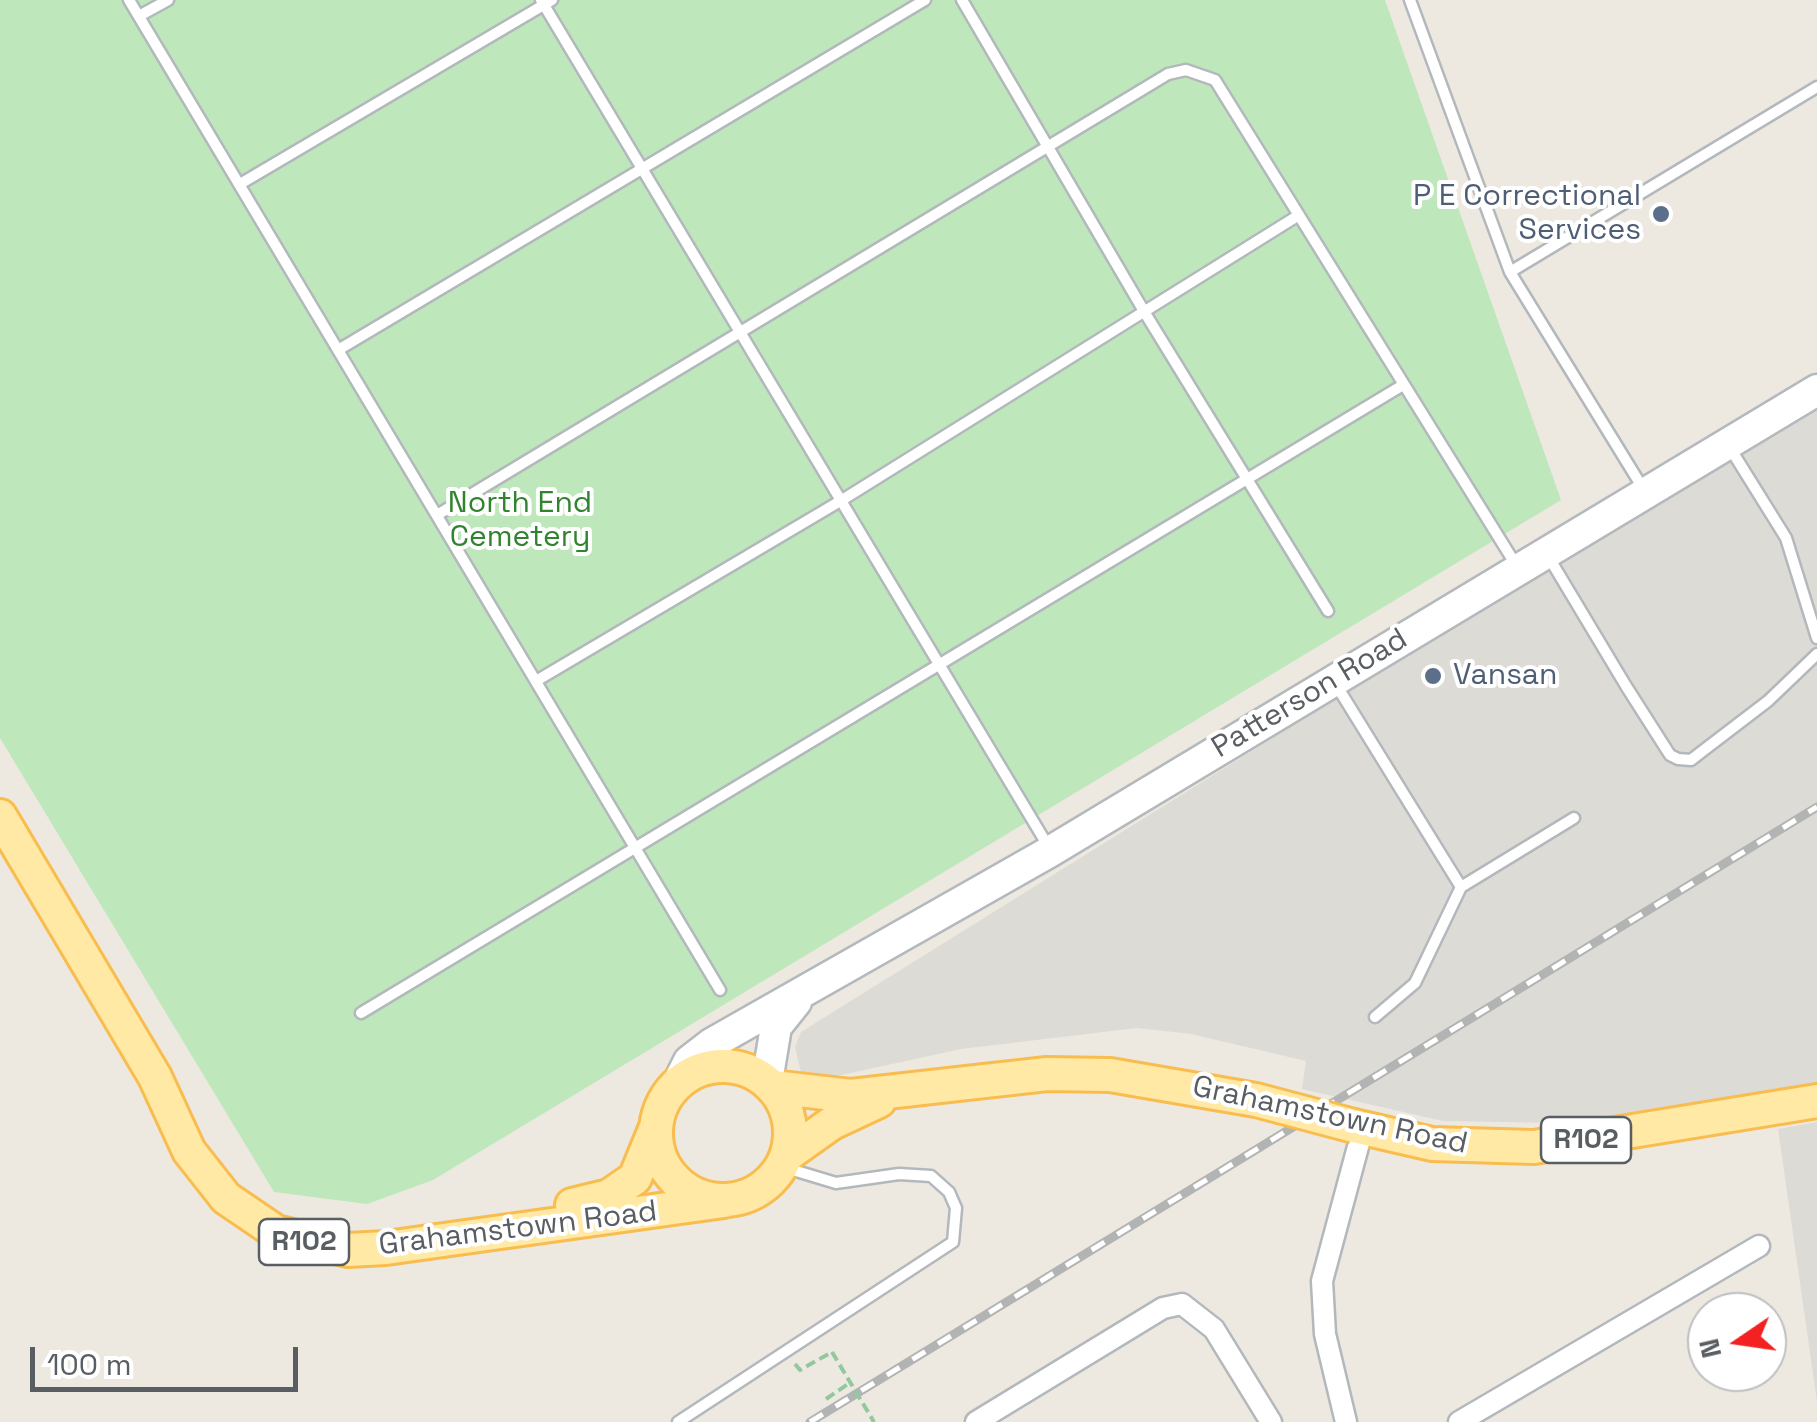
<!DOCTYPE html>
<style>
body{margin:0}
#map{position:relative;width:1817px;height:1422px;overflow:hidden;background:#ede9e0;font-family:"Space Grotesk",sans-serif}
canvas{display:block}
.north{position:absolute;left:1687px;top:1292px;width:100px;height:100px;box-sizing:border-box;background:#fff;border:2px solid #bdbfc0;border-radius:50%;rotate:257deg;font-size:28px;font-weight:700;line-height:40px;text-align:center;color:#595e62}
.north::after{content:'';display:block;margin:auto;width:35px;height:45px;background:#f32121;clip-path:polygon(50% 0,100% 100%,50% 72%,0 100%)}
.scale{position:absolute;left:30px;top:1347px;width:268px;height:45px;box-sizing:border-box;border:5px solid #595e62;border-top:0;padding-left:12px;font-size:30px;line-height:35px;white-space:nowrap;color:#595e62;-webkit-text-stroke:8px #fff;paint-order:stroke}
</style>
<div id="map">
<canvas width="1817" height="1422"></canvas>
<div class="north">N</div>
<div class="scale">100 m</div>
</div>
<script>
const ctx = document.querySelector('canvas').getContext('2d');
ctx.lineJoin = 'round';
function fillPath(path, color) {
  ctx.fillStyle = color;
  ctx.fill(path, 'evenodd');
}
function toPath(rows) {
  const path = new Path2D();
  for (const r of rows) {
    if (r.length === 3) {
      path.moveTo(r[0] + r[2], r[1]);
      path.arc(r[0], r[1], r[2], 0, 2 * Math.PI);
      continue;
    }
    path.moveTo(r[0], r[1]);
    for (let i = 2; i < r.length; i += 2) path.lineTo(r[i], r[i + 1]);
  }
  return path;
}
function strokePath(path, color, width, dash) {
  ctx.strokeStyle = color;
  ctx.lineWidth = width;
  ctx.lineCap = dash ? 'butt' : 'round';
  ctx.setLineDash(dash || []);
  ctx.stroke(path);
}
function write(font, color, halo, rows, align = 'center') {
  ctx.font = font + ' "Space Grotesk",sans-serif';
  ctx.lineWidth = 8;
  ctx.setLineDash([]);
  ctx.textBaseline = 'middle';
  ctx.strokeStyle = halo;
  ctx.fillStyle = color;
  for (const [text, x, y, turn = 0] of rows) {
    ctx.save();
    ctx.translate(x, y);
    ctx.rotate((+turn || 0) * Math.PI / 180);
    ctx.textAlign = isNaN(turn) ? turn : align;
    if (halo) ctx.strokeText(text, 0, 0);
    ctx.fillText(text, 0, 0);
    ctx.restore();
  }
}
fillPath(toPath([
 [1817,406,1817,1085,1556,1123,1443,1121,1302,1089,1306,1061,1191,1034,1137,1028,961,1049,814,1081,801,1072,795,1047,801,1032,1645,506],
 [1817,1122,1817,1402,1778,1129]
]), '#dddbd5');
fillPath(toPath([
 [0,0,1385,0,1561,500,433,1180,367,1204,274,1192,0,738]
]), '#bee7bb');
const lane = toPath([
 [129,0,720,990],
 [541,0,1048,846],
 [962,0,1145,313,1328,611],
 [1410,0,1510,272,1644,490],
 [139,16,168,0],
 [240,184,552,0],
 [1510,272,1817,87],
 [338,350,925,0],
 [1730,448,1786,538,1817,638],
 [437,515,1168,74,1186,70,1215,80,1516,565],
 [1548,556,1626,686,1670,755,1678,759,1691,760,1700,753,1768,701,1817,654],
 [536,681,842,500,1299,215],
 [1335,683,1461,887,1415,983,1375,1017],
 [1461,887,1574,818],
 [361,1013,1403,385],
 [678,1422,953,1242,956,1208,949,1192,931,1176,899,1174,836,1183,783,1167]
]);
const street = toPath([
 [976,1422,1163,1308,1182,1304,1214,1329,1271,1422],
 [1346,1422,1325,1334,1322,1281,1363,1128],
 [1459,1422,1759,1246]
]);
const secondary = toPath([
 [767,1081,776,1027,796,1002],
 [678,1083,689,1061,711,1044,1051,851,1817,390]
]);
const primary = toPath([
 [0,816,155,1077,189,1151,226,1198,276,1232,348,1250,386,1248,724,1201],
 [723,1133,67],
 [773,1087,851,1096,1047,1074,1110,1075,1256,1100],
 [1354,1126,1432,1144,1534,1147,1817,1101],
 [787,1155,832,1123,879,1101],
 [572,1205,609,1196,635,1178,656,1127]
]);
strokePath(lane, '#b3b8bc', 15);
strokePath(street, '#b3b8bc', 25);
strokePath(secondary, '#b4b9be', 35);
strokePath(primary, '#f9bc4e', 38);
strokePath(toPath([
 [795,1364,800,1370,832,1352],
 [826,1399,851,1382]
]), '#93c89e', 4, [10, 5]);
strokePath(lane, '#fff', 10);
strokePath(street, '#fff', 20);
strokePath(secondary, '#fff', 30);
strokePath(primary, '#ffe9a4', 32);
const rail = toPath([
 [810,1422,1817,807]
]);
strokePath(rail, '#b2b3b3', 9);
strokePath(rail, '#fff', 5, [15]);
const primaryBridge = toPath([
 [1256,1100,1354,1126]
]);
strokePath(primaryBridge, '#f9bc4e', 38, []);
strokePath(toPath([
 [832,1352,874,1422]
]), '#93c89e', 4, [10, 5]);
strokePath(primaryBridge, '#ffe9a4', 32);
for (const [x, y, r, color] of [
 [1661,214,10,"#5c6f8a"],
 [1433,676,10,"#5c6f8a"]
]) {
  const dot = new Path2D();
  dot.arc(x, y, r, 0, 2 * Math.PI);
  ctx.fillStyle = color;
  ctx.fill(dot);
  strokePath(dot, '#fff', 4);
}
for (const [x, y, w] of [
 [1586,1140,90],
 [304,1242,90]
]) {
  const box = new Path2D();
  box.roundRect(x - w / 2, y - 23, w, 46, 8);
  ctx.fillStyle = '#fff';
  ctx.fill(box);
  strokePath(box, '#595e62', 2.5);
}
write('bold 28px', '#595e62', null, [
 ["R102",1586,1140],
 ["R102",304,1242]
]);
write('30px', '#4e5e75', '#fff', [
 ["P E Correctional",1641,197],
 ["Services",1641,231],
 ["Vansan",1453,676,"left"]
], 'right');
write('30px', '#31842f', '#fff', [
 ["North End",520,504],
 ["Cemetery",520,538]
]);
write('30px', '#595e62', '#fff', [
 ["Patterson Road",1310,694,-31],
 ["Grahamstown Road",1330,1116,12],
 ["Grahamstown Road",518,1229,-7]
]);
</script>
